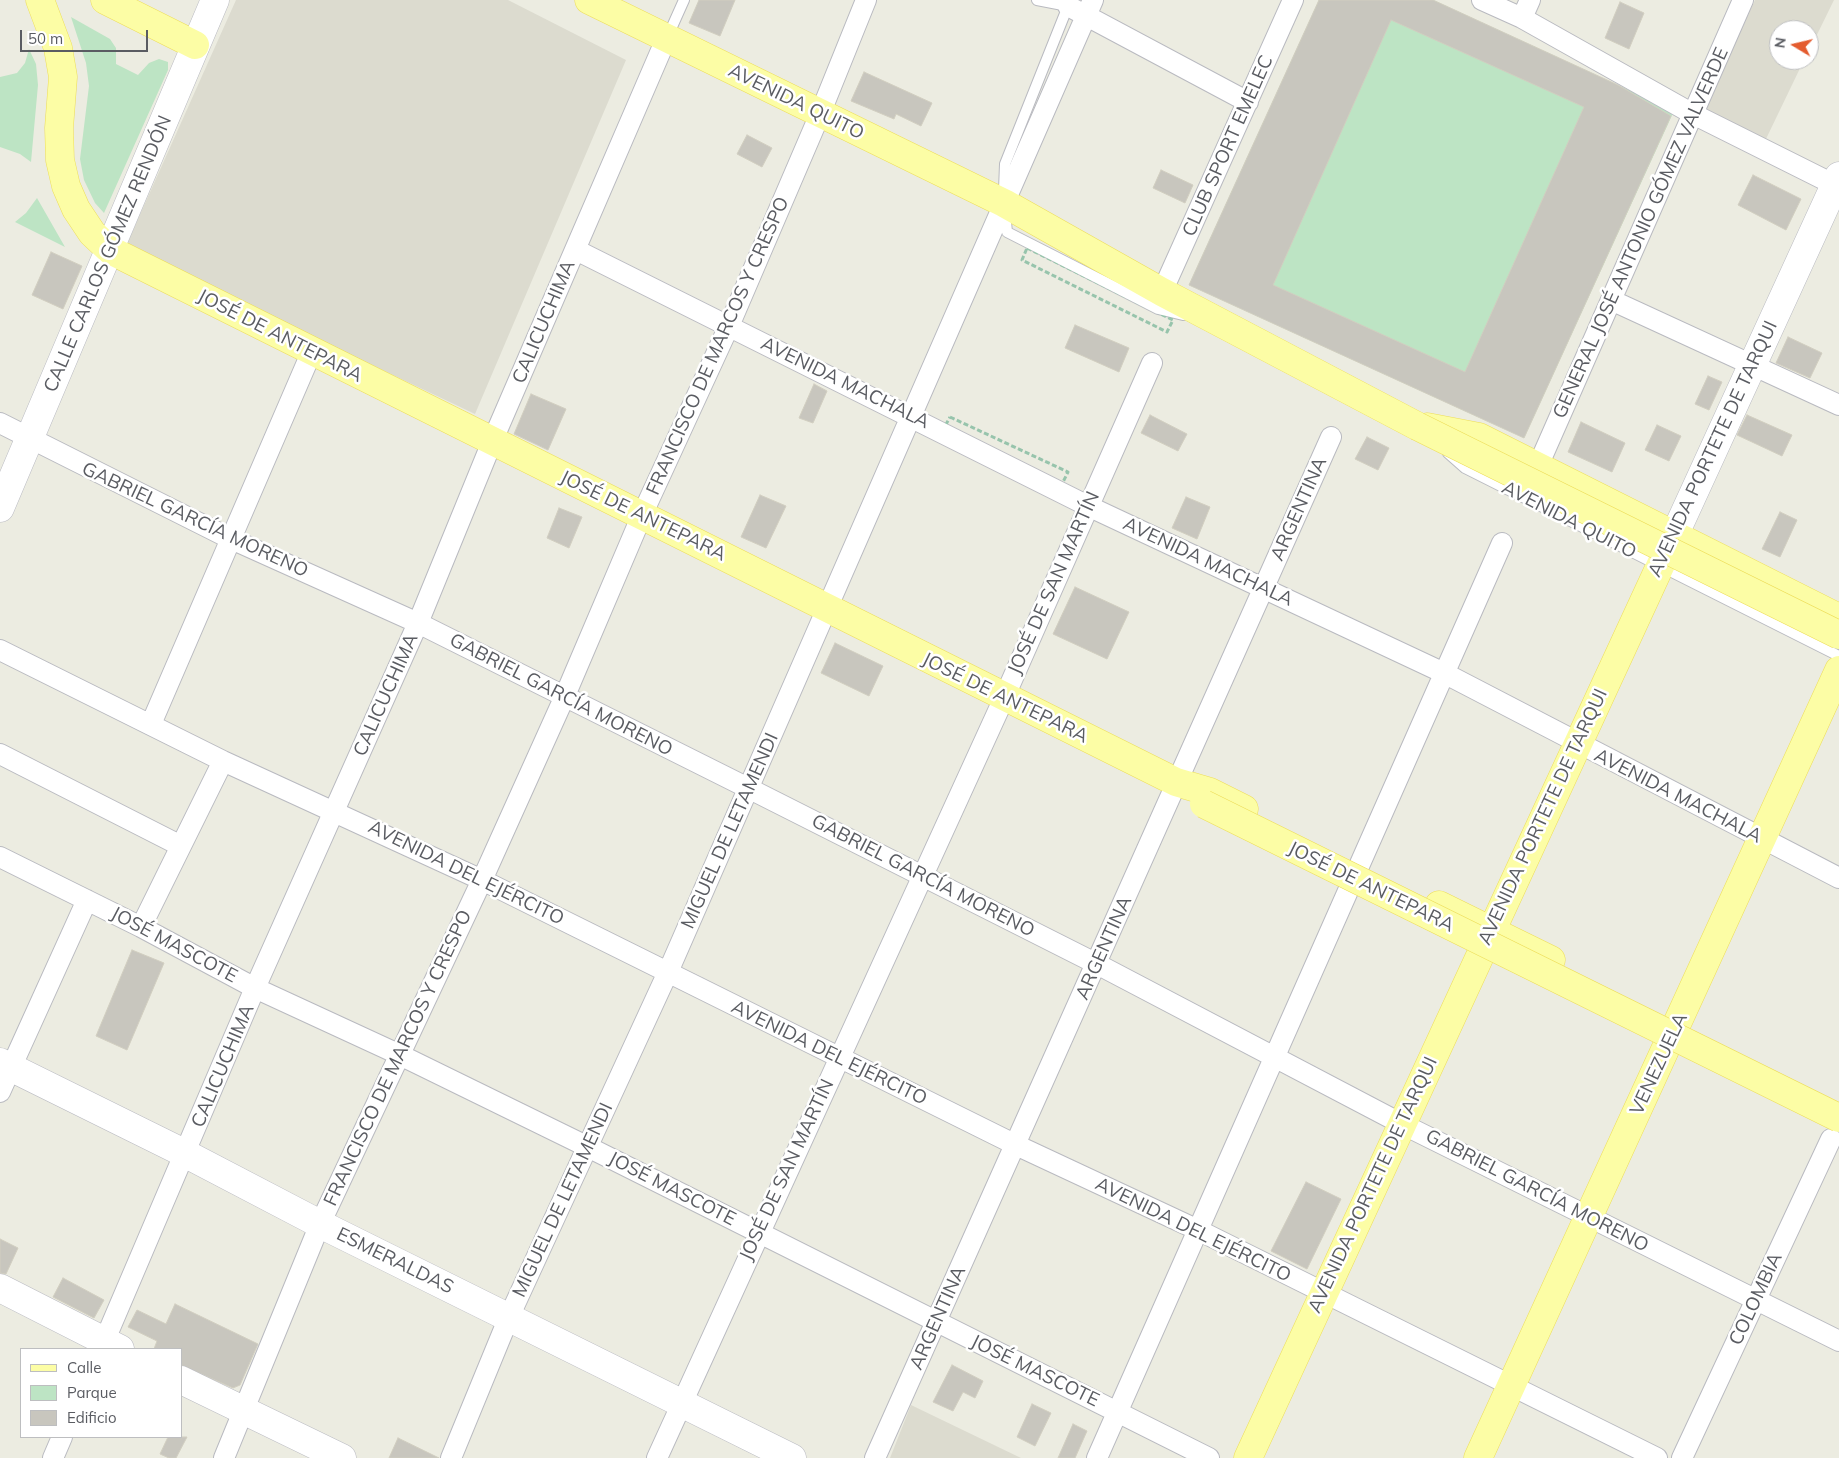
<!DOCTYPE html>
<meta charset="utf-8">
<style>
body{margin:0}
#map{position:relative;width:1839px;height:1458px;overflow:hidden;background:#ecece1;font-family:Mulish,sans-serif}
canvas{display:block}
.legend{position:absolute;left:20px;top:1348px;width:162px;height:90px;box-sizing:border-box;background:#fff;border:1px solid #bdbec0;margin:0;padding:6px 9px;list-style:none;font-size:15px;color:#5a5c62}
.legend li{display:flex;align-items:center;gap:10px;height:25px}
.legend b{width:25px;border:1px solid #bdbec0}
.north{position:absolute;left:1769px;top:20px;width:50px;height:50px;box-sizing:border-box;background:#fff;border:1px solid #bdbec0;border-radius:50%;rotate:279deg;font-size:14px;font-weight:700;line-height:20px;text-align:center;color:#5a5c62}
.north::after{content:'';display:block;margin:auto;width:18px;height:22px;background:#e45c2f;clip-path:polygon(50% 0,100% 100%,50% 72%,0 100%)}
.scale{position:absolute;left:20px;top:30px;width:128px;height:22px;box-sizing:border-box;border:2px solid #5a5c62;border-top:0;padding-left:6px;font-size:15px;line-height:18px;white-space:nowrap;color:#5a5c62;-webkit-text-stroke:4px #fff;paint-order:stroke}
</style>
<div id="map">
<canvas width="1839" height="1458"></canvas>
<ul class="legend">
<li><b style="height:6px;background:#fcfda5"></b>Calle</li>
<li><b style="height:14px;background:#bde4c4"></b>Parque</li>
<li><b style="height:14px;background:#c8c6be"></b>Edificio</li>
</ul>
<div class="north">N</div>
<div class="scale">50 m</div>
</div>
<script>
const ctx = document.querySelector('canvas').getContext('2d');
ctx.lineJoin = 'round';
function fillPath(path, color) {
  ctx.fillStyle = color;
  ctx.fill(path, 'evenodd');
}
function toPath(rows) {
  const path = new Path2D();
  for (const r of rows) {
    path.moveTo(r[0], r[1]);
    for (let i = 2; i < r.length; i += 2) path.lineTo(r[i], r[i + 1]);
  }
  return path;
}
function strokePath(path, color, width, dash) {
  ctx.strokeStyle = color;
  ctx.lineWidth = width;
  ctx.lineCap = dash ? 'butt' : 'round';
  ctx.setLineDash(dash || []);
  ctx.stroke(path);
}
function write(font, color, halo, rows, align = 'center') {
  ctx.font = font + ' Mulish,sans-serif';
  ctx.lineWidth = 5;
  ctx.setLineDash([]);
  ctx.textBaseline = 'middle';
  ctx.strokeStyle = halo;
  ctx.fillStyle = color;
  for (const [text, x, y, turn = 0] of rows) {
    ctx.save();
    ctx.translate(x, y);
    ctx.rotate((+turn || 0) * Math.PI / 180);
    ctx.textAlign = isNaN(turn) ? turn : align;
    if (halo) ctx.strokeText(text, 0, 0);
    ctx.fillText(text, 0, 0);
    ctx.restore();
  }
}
fillPath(toPath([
 [236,0,508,0,626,60,475,414,125,248],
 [1755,0,1834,0,1809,51,1809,30,1779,30,1779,60,1804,60,1765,141,1703,112],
 [911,1405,1021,1458,890,1458]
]), '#dcdbcf');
fillPath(toPath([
 [1319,0,1433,0,1674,111,1524,438,1189,285],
 [71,17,110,39,116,48,116,64,138,75,149,63,159,59,168,62,168,70,104,213,95,203,84,180,80,159,89,86,86,63],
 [29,49,36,64,38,85,31,162,20,154,0,147,0,77,17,73,25,63],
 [37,198,65,247,15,222,26,213]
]), '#bde4c4');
const building = toPath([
 [699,0,735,0,720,36,689,23,699,0],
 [1319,0,1433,0,1618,85,1671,116,1524,438,1189,285,1319,0],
 [1391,20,1584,107,1465,372,1273,285,1391,20],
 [1620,2,1644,13,1629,49,1605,38,1620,2],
 [864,72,932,103,921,126,896,114,894,119,851,101,864,72],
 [747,135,772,148,762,167,737,154,747,135],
 [1161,170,1193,185,1185,203,1153,188,1161,170],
 [1753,175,1801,199,1786,230,1738,205,1753,175],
 [51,252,82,266,63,309,32,295,51,252],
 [1075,325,1129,348,1119,372,1065,348,1075,325],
 [1788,337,1822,353,1810,378,1776,363,1788,337],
 [1708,376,1722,382,1709,410,1695,404,1708,376],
 [814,384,827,391,813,423,799,418,814,384],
 [531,394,566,409,548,450,514,434,531,394],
 [1150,415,1187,434,1178,451,1141,433,1150,415],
 [1747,415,1792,435,1782,456,1737,435,1747,415],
 [1581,422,1625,443,1612,472,1568,452,1581,422],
 [1657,425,1681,436,1669,461,1645,450,1657,425],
 [1367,437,1389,448,1378,470,1355,459,1367,437],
 [760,495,786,506,766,548,741,537,760,495],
 [1186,497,1210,507,1197,539,1172,528,1186,497],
 [559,508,582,517,569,548,547,538,559,508],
 [1780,512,1797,520,1780,557,1762,549,1780,512],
 [1075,587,1129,612,1107,659,1053,634,1075,587],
 [835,643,883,666,869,696,821,673,835,643],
 [132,950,164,963,127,1050,96,1036,132,950],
 [1306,1182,1341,1199,1307,1269,1271,1251,1306,1182],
 [0,1239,18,1248,6,1274,0,1273,0,1239],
 [63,1278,104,1300,94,1318,53,1297,63,1278],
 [175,1304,258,1344,240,1385,233,1388,181,1365,181,1349,154,1349,157,1341,128,1327,137,1310,166,1324,175,1304],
 [952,1365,983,1381,975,1398,963,1392,953,1411,933,1402,952,1365],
 [1032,1404,1051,1413,1035,1446,1017,1437,1032,1404],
 [1073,1424,1087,1431,1075,1458,1058,1458,1073,1424],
 [168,1437,187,1437,176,1458,169,1458,160,1454,168,1437],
 [398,1438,439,1458,389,1458,398,1438]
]);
fillPath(building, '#c8c6be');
strokePath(building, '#d1cec0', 1);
const lane = toPath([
 [1037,0,1068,6],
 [667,38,684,0],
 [1004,190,1005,164,1068,6],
 [1005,212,1007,232,1158,309,1183,315],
 [1448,453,1465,468,1839,656]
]);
const street = toPath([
 [1482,0,1522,18,1693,114,1839,187],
 [1068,6,1248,102],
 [1522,18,1530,0],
 [576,250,1088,506,1444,673,1839,878],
 [1162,292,1293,0],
 [1611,300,1839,405],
 [0,423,229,538,418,623,748,788,1097,964,1402,1124,1839,1341],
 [1538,466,1743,0],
 [0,650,223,761,482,880,1016,1145,1198,1230,1657,1458],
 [151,724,312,351],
 [0,754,181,846],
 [0,857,141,927,255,988,398,1054,588,1147,1209,1458],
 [141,927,223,761],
 [0,1092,87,900],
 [101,1349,255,988,418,623,492,442,666,39],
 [53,1458,62,1437],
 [224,1458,320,1224,482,880,564,698,642,515,729,326,820,114,866,0],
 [451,1458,509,1317,668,972,1093,0],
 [657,1458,1004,698,1152,363],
 [875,1458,1331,437],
 [1097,1458,1502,543],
 [1682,1458,1831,1139]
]);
const secondary = toPath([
 [0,508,215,0],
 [1674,536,1839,176],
 [0,1062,186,1154,320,1224,792,1458],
 [0,1288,120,1349],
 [181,1380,342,1458]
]);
const primary = toPath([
 [40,0,58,48,63,77,59,128,60,160,66,186,76,209,92,233,110,250,1176,782,1210,792,1244,809],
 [105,0,195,45],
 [589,0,1004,203,1162,292,1417,426],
 [1427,427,1479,437,1839,618],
 [1439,905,1551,960],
 [1248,1458,1674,536],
 [1478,1458,1839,670]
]);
strokePath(lane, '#b9bac0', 12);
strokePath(street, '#b9bac0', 22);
strokePath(secondary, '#babbc2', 29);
strokePath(primary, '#eddd59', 29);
strokePath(toPath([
 [1027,248,1173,320,1167,332,1022,260,1027,248],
 [950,417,1068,472,1062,484,944,428,950,417]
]), '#97c4ac', 3, [5, 2.5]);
strokePath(lane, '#fff', 10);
strokePath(street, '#fff', 20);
strokePath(secondary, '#fff', 28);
strokePath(primary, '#fcfda5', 28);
const primaryBridge = toPath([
 [1417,426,1839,635],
 [1204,804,1839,1118]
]);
strokePath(primaryBridge, '#eddd59', 29, []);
strokePath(primaryBridge, '#fcfda5', 28);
write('19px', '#5a5c62', '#fff', [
 ["AVENIDA QUITO",796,102,26],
 ["CLUB SPORT EMELEC",1228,146,-66],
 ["GENERAL JOSÉ ANTONIO GÓMEZ VALVERDE",1641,233,-66],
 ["CALLE CARLOS GÓMEZ RENDÓN",108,254,-67],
 ["CALICUCHIMA",544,322,-67],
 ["JOSÉ DE ANTEPARA",280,336,27],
 ["FRANCISCO DE MARCOS Y CRESPO",718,346,-66],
 ["AVENIDA MACHALA",845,383,26],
 ["AVENIDA PORTETE DE TARQUI",1713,449,-65],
 ["ARGENTINA",1299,509,-66],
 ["JOSÉ DE ANTEPARA",643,516,26],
 ["GABRIEL GARCÍA MORENO",195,520,25],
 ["AVENIDA QUITO",1569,520,27],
 ["AVENIDA MACHALA",1208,562,25],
 ["JOSÉ DE SAN MARTÍN",1054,583,-66],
 ["CALICUCHIMA",386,695,-66],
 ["GABRIEL GARCÍA MORENO",561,695,27],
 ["JOSÉ DE ANTEPARA",1005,698,26],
 ["AVENIDA MACHALA",1678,796,27],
 ["AVENIDA PORTETE DE TARQUI",1543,817,-65],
 ["MIGUEL DE LETAMENDI",730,831,-66],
 ["AVENIDA DEL EJÉRCITO",466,873,26],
 ["GABRIEL GARCÍA MORENO",923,876,27],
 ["JOSÉ DE ANTEPARA",1371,887,26],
 ["JOSÉ MASCOTE",174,945,28],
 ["ARGENTINA",1104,948,-66],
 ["AVENIDA DEL EJÉRCITO",829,1053,26],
 ["FRANCISCO DE MARCOS Y CRESPO",398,1058,-65],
 ["VENEZUELA",1659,1064,-65],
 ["CALICUCHIMA",223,1066,-67],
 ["JOSÉ DE SAN MARTÍN",787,1170,-65],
 ["AVENIDA PORTETE DE TARQUI",1373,1185,-65],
 ["JOSÉ MASCOTE",672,1189,27],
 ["GABRIEL GARCÍA MORENO",1537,1191,27],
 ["MIGUEL DE LETAMENDI",563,1200,-65],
 ["AVENIDA DEL EJÉRCITO",1193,1230,26],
 ["ESMERALDAS",395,1261,26],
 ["COLOMBIA",1756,1299,-65],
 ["ARGENTINA",938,1318,-66],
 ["JOSÉ MASCOTE",1035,1371,26]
]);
</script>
